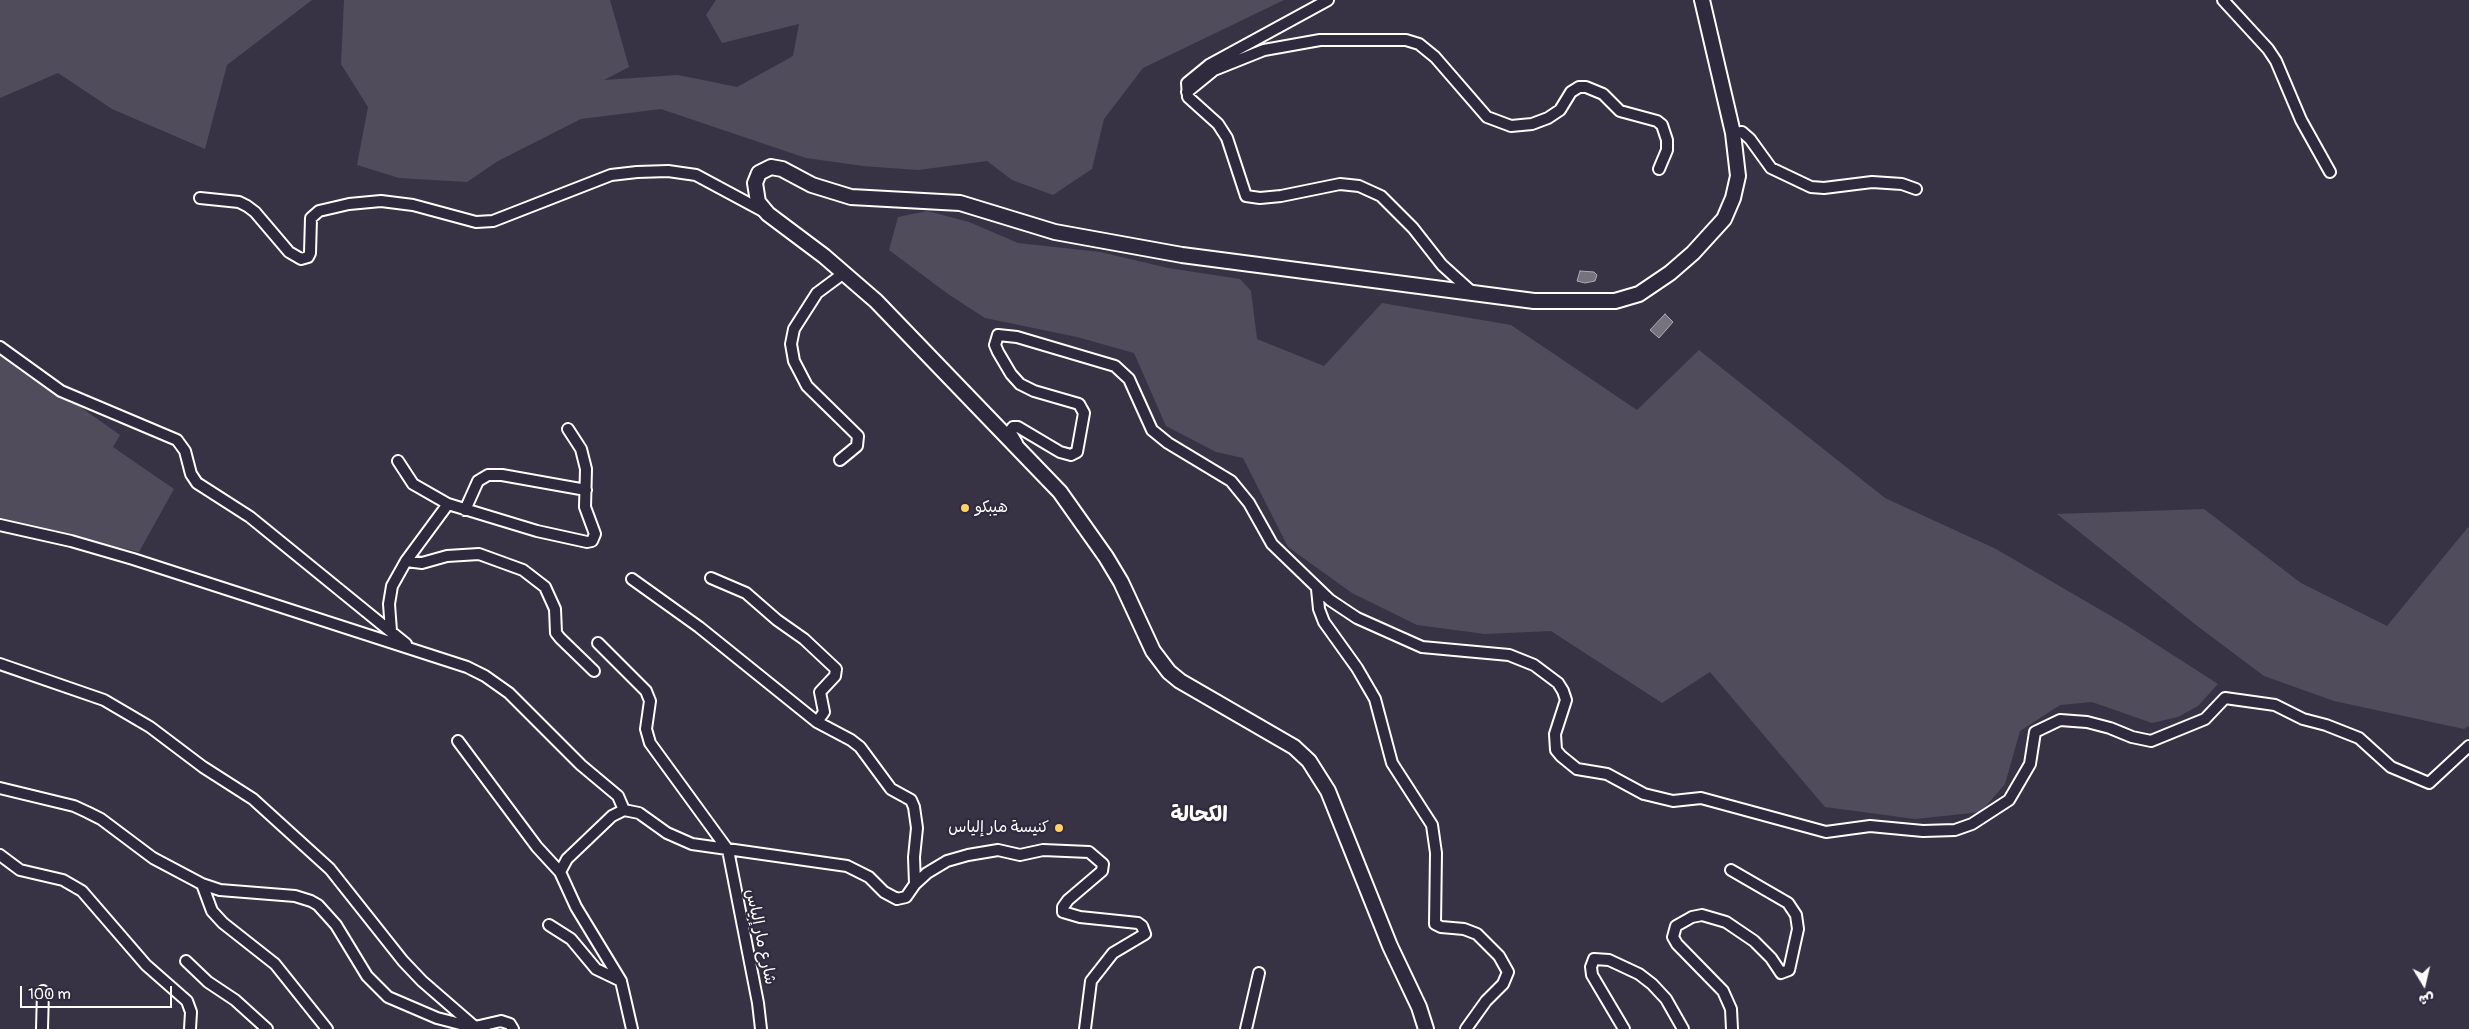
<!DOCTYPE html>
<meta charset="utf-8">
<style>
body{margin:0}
#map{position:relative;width:2469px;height:1029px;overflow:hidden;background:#373345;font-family:Pangolin,"Playpen Sans Arabic",sans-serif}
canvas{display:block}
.north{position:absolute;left:2399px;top:959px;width:50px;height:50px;-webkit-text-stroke:4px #2f2a3d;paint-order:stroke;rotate:171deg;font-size:14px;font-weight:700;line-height:20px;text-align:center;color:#fff}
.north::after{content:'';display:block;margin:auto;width:18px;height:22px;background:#fff;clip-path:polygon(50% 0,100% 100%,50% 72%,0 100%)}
.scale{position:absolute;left:20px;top:986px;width:152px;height:22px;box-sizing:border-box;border:2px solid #fff;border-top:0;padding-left:6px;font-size:15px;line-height:18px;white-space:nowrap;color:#fff;-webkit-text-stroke:4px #2f2a3d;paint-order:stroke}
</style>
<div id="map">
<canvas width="2469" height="1029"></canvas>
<div class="north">ش</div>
<div class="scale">100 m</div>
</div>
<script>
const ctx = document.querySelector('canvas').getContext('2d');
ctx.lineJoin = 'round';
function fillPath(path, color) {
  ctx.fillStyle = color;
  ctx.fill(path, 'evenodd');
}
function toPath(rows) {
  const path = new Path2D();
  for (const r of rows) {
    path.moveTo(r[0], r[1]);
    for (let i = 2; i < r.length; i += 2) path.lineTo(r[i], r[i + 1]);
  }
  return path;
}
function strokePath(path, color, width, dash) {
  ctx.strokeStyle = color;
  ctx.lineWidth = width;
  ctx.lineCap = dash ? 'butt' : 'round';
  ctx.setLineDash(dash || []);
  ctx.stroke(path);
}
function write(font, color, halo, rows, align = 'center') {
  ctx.font = font + ' Pangolin,"Playpen Sans Arabic",sans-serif';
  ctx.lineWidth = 4.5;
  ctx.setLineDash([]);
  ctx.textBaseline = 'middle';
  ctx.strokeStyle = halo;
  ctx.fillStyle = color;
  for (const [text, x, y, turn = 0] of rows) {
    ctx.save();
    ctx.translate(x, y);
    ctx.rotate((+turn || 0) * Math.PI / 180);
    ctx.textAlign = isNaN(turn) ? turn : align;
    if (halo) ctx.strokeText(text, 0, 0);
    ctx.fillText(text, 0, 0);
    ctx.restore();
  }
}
fillPath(toPath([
 [0,0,312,0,227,65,205,149,112,109,58,73,0,98],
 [344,0,610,0,629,67,604,80,678,75,737,87,793,56,799,24,722,43,706,15,716,0,1284,0,1143,68,1104,119,1092,169,1053,195,1012,180,987,161,918,170,863,166,806,158,661,109,581,119,498,161,467,182,399,178,357,165,368,107,341,64],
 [927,211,969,222,1018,243,1100,252,1168,268,1240,279,1251,291,1257,339,1324,366,1382,303,1511,325,1637,410,1699,350,1885,498,1996,549,2123,623,2218,684,2198,706,2178,717,2152,723,2092,702,2060,705,2020,731,2005,784,1981,812,1915,819,1825,807,1710,672,1662,703,1551,631,1485,634,1417,625,1352,593,1288,547,1243,458,1216,452,1166,426,1134,353,1077,337,985,318,948,294,889,250,898,217],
 [0,350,120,435,113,447,174,489,139,552,0,519],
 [2204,509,2301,583,2387,626,2469,526,2469,726,2464,729,2334,701,2264,676,2196,625,2057,514]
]), '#514c5c');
const water = toPath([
 [1580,271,1594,272,1597,275,1595,281,1585,283,1577,281,1580,271],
 [1665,314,1673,322,1659,338,1650,330,1665,314]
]);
fillPath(water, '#76737f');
strokePath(water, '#adabb2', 1);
const street = toPath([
 [1328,0,1209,65,1187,83,1188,97,1218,124,1227,138,1246,196,1260,198,1281,196,1340,184,1359,186,1381,196,1413,228,1442,265,1473,293],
 [2223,0,2268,49,2276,61,2301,120,2330,172],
 [1187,92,1214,70,1264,50,1320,40,1406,40,1419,44,1435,57,1487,117,1511,126,1532,124,1548,118,1560,110,1571,92,1579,87,1586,87,1603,94,1620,111,1657,121,1662,125,1667,140,1667,150,1659,169],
 [1733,133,1742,132,1750,139,1771,168,1811,187,1824,188,1872,182,1902,184,1916,189],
 [200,198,239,202,247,206,255,212,289,252,301,259,308,257,310,253,311,218,319,211,349,204,381,201,413,205,476,222,493,221,611,175,637,172,668,171,696,175,763,211],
 [0,347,61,391,177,440,185,451,191,474,197,483,250,517,406,644],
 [1017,443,1010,431,1013,427,1018,427,1060,452,1071,455,1077,452,1084,413,1079,404,1034,391,1020,384,1011,374,998,352,995,345,998,335,1017,337,1115,366,1129,379,1152,430,1168,443,1231,481,1249,503,1272,544,1330,600,1357,618,1422,647,1509,655,1534,665,1558,683,1563,691,1566,700,1555,734,1556,750,1561,756,1577,769,1607,774,1644,794,1673,801,1701,798,1826,832,1870,826,1923,831,1955,830,1972,824,2009,800,2030,764,2035,732,2060,720,2087,722,2110,728,2132,737,2151,741,2205,719,2225,698,2275,705,2303,719,2326,725,2359,738,2391,767,2429,783,2469,746],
 [840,460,857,446,858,436,807,386,794,361,791,344,794,329,817,293,844,273],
 [398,461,413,484,448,504,537,531,587,542,592,541,595,534,585,507,586,469,581,449,568,429],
 [465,510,478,481,488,475,502,475,586,490],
 [0,525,71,541,133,559,467,667,485,676,509,693,581,765,618,796,624,810,639,813,667,833,692,844,847,866,869,877,884,892,897,899,906,897,915,884,927,873,947,861,968,855,998,850,1020,855,1043,850,1089,852,1103,864,1102,871,1068,900,1063,907,1063,912,1080,917,1138,923,1142,926,1145,934,1113,953,1091,981,1085,1029],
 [406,561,422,563,447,556,479,554,523,570,545,587,555,609,556,633,560,638,594,671],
 [711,578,746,593,777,620,804,639,836,669,835,676,820,692,824,712,817,722],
 [632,579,699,627,817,722,851,740,860,747,891,789,911,800,914,807,917,828,914,857,915,884],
 [1317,589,1319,609,1324,622,1357,668,1375,699,1392,763,1432,825,1436,853,1435,924,1441,927,1464,929,1477,934,1499,956,1508,972,1503,984,1486,1001,1466,1029],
 [391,631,389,604,392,586,406,561,448,504],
 [598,643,646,691,650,701,646,729,650,743,728,850,758,1003,761,1029],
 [0,664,104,700,150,727,203,767,253,799,330,869,403,961,422,981,475,1027,501,1021,510,1024,513,1029],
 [458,741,537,847,560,872,576,907,621,981,632,1029],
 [0,788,74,806,87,812,101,819,153,858,202,884,220,890,295,896,311,901,318,905,336,925,367,976,388,997,437,1018,476,1028],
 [0,855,20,870,63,880,82,891,146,965,187,1001,191,1012,190,1029],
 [1731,870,1788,903,1796,915,1798,929,1789,970,1781,973,1771,958,1754,941,1726,922,1702,915,1692,917,1676,926,1673,937,1677,944,1723,991,1731,1009,1732,1029],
 [560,872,567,859,612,816,624,810],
 [202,884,212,911,223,923,275,964,327,1029],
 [549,925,571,939,596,969,621,981],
 [186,961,208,982,235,1000,267,1029],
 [42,1029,43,991],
 [1246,1029,1259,973],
 [1624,1029,1592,975,1591,967,1594,959,1609,960,1639,974,1652,984,1666,999,1683,1029]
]);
const secondary = toPath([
 [1426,1029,1419,1007,1390,946,1328,791,1309,761,1294,747,1180,681,1169,672,1153,651,1121,582,1106,557,1060,492,876,301,824,256,768,214,758,202,755,183,759,173,771,167,782,169,812,185,851,197,960,203,1055,232,1182,255,1534,301,1615,301,1639,294,1670,273,1693,253,1724,219,1733,198,1738,176,1733,133,1702,0]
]);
strokePath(street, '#fff', 14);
strokePath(secondary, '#fff', 18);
strokePath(street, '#2f2a3d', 10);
strokePath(secondary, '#2f2a3d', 14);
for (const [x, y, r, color] of [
 [965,508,5,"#ffd166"],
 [1059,828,5,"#ffd166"]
]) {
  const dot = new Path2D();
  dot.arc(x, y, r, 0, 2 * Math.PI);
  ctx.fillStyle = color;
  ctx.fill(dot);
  strokePath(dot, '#2f2a3d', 2);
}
write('16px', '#fff', '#2f2a3d', [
 ["هيبكو",975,508],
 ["كنيسة مار إلياس",1049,828,"right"]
], 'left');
write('16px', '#fff', '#2f2a3d', [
 ["شارع مار إلياس",760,937,78]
]);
write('bold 21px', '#fff', '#2f2a3d', [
 ["الكحالة",1199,816]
]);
</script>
